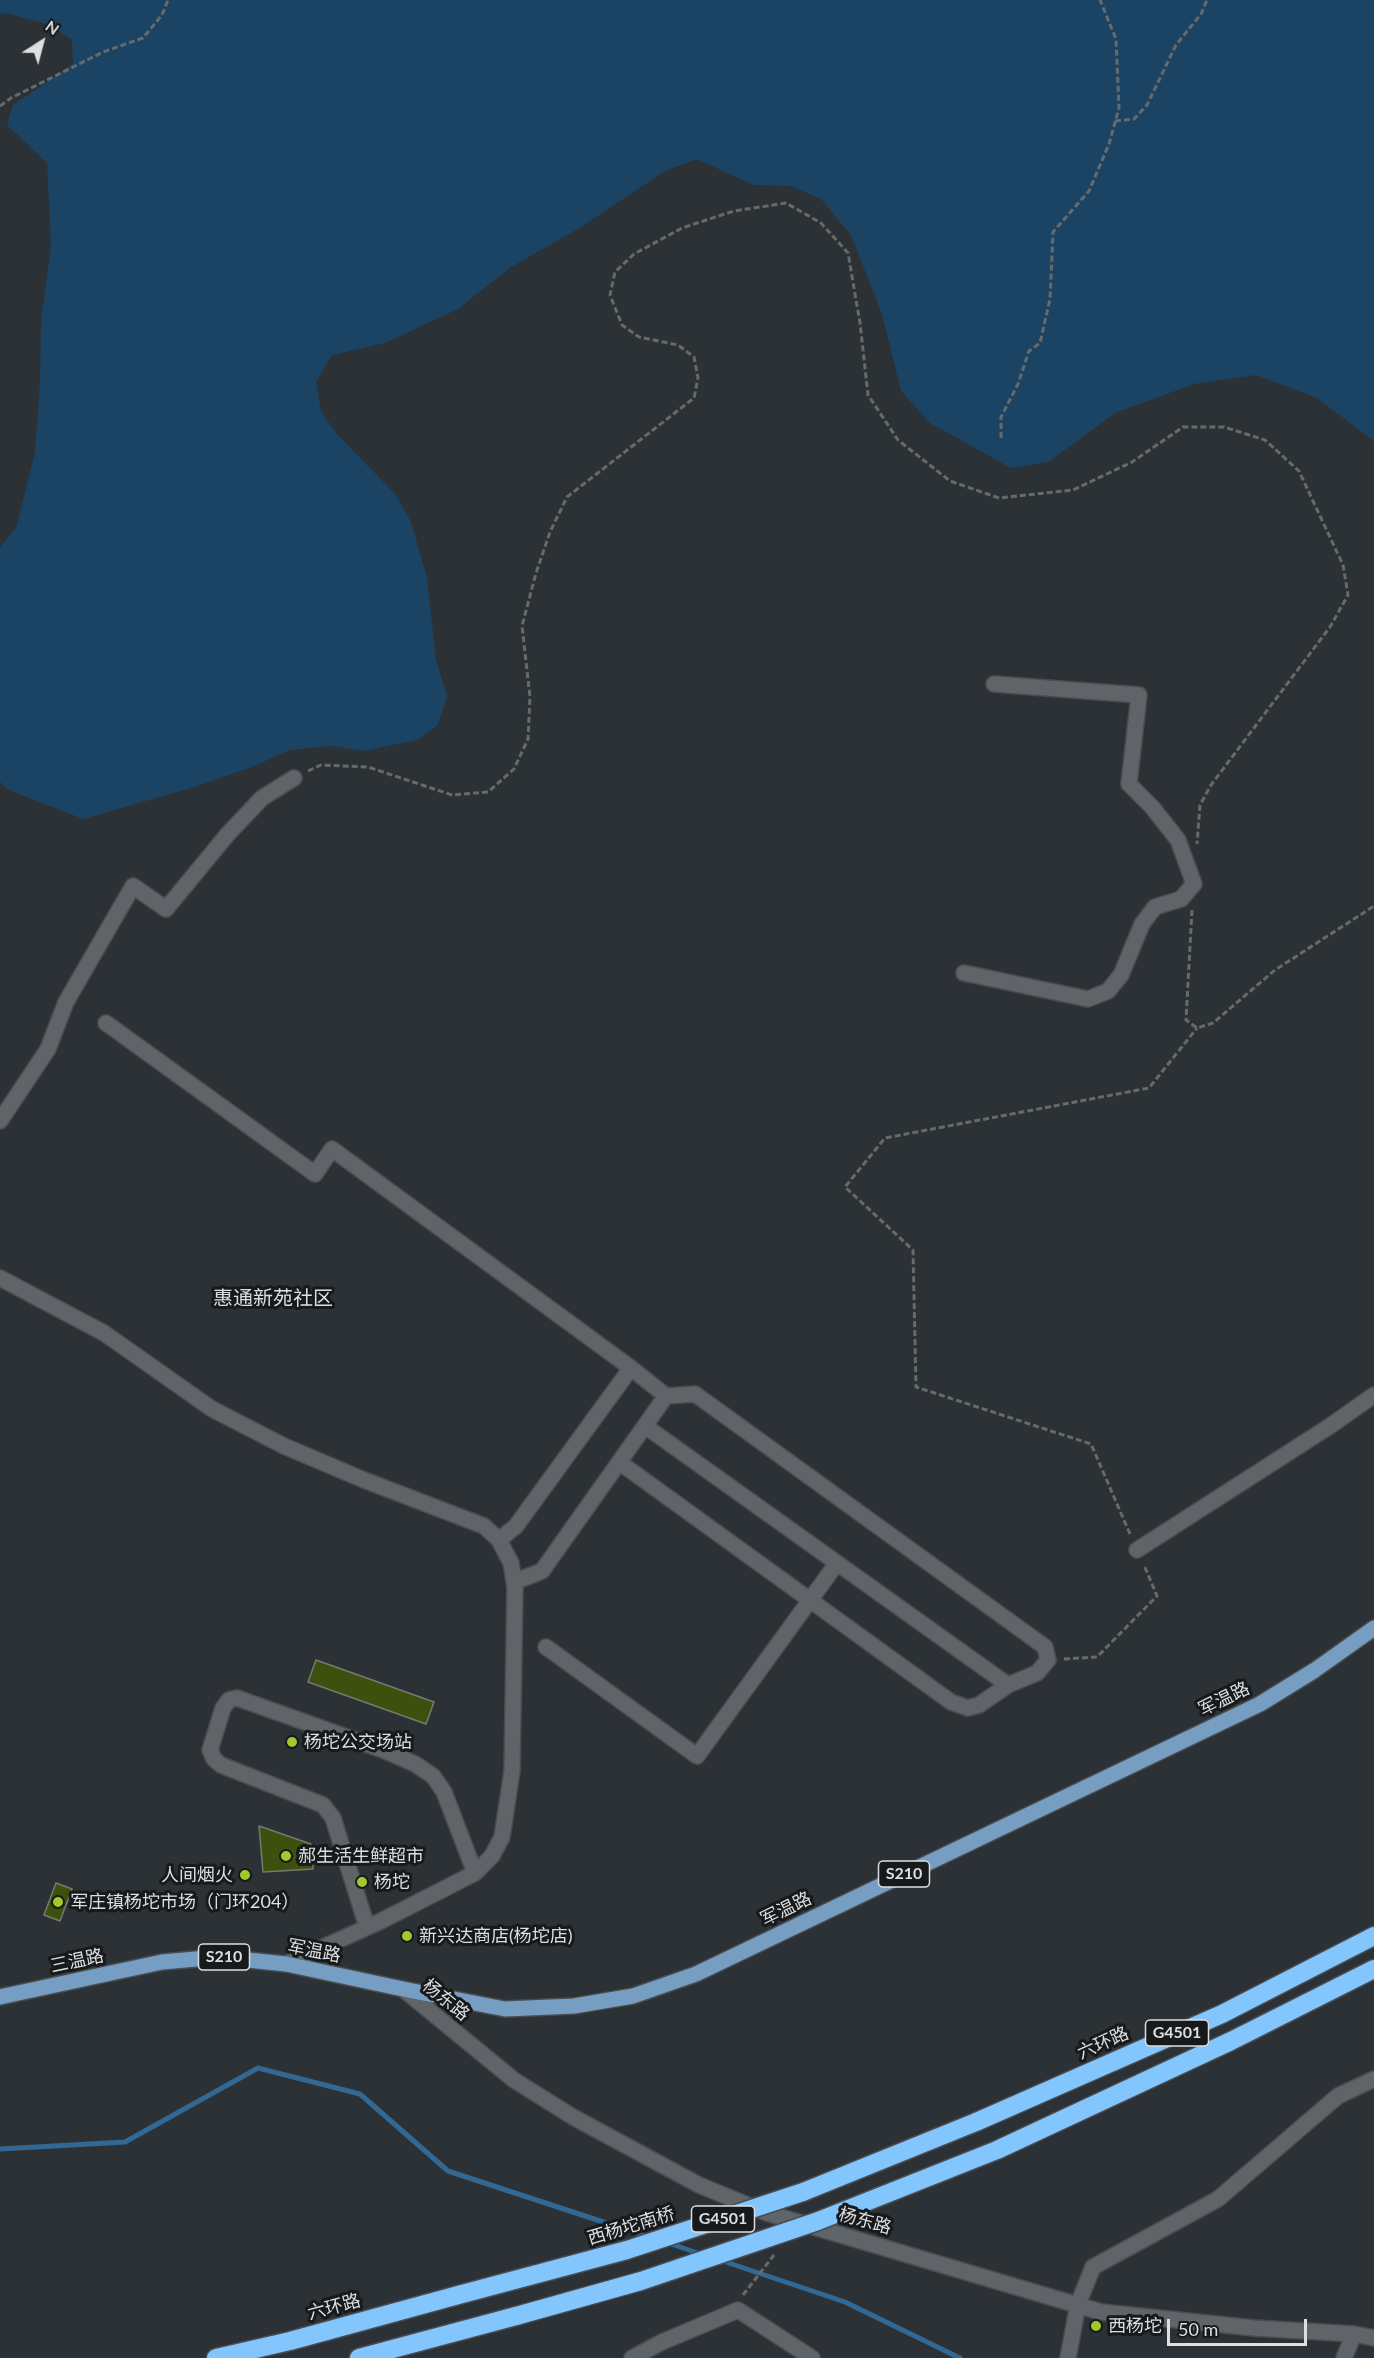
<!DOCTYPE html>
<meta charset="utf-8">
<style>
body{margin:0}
#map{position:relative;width:1374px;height:2358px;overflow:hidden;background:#2c3135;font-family:Lato,sans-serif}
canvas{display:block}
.north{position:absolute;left:12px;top:12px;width:60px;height:60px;-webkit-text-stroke:4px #17191a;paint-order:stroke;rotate:36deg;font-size:16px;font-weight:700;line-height:24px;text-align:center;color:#dcdfe2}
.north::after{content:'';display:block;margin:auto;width:21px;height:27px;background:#dcdfe2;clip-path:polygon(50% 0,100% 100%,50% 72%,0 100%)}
.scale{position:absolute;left:1167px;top:2319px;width:140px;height:27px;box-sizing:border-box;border:3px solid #dcdfe2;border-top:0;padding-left:8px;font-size:18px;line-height:21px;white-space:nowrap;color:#dcdfe2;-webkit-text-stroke:4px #17191a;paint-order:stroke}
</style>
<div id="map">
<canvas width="1374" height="2358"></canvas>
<div class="north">N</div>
<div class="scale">50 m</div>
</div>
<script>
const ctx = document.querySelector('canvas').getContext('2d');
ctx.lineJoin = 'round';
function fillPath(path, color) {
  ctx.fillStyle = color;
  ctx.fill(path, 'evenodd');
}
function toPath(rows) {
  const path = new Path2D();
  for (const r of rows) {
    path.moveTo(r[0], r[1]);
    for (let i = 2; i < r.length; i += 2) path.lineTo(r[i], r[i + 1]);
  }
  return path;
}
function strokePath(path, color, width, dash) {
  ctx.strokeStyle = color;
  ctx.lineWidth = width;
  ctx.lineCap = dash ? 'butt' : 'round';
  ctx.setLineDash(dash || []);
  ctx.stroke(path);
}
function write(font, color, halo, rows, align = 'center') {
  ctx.font = font + ' Lato,"Noto Sans SC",sans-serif';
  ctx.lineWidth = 6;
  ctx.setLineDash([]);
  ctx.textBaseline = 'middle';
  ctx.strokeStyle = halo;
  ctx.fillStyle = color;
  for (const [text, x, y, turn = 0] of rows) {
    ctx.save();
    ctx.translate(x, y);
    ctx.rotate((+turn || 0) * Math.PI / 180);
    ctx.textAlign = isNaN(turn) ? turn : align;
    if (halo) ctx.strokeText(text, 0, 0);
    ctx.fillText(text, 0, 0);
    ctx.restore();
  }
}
fillPath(toPath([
 [0,0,1374,0,1374,441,1317,398,1256,375,1194,384,1115,413,1048,462,1011,468,930,423,901,391,882,314,851,235,821,199,791,186,753,185,697,159,665,171,581,227,511,267,458,309,385,343,332,355,316,382,321,411,336,433,396,495,411,522,427,578,436,660,447,696,438,725,417,740,363,751,333,746,290,750,252,767,194,787,83,819,9,790,0,782,0,547,16,528,35,452,40,382,41,321,51,246,47,163,7,125,13,105,73,64,72,40,47,24,5,13,0,14]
]), '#1b4464');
strokePath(toPath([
 [0,2149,125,2142,258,2068,360,2094,448,2171,649,2237],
 [666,2242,703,2255],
 [720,2260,845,2302,960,2358]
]), '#326894', 5);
const building = toPath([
 [316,1660,434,1702,426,1724,308,1682,316,1660],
 [259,1826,311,1844,313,1869,263,1872,259,1826],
 [56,1883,72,1889,60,1921,44,1915,56,1883]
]);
fillPath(building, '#3e500e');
strokePath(building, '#777973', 1.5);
const minor = toPath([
 [964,973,1088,999,1108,991,1121,975,1142,924,1155,907,1181,899,1194,884,1178,840,1152,807,1129,784,1139,695,994,684],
 [106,1023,315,1174,332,1149,631,1368,666,1396,695,1394,1045,1647,1048,1660,1037,1673,1008,1685,645,1426],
 [0,1121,48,1049,66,1002,133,886,166,909,227,835,262,798,294,778],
 [0,1278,104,1333,212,1409,284,1446,364,1480,484,1526,499,1540,511,1563,515,1587,512,1771,502,1837,492,1856,475,1873,381,1921,286,1964],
 [619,1462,951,1702,968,1708,979,1705,1008,1685],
 [499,1540,516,1526,631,1368],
 [1137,1550,1330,1426,1374,1395],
 [514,1582,542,1571,666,1396],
 [546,1647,697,1756,837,1563],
 [367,1927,333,1818,323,1805,221,1765,214,1759,210,1750,223,1708,229,1700,237,1698,383,1750,415,1764,433,1776,444,1792,475,1873],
 [403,1989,514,2080,573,2117,699,2185,767,2213,1101,2312,1254,2328,1354,2334,1374,2338],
 [632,2358,662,2342,738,2310,812,2358],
 [1068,2358,1078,2304,1093,2267,1218,2199,1338,2096,1374,2079],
 [1344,2358,1354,2334]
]);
const major = toPath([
 [0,1997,162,1962,219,1957,286,1964,403,1989,505,2009,574,2006,633,1996,696,1974,1260,1704,1315,1670,1374,1628]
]);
const highway = toPath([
 [976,2122,1222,2014,1374,1936],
 [997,2150,1231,2041,1374,1969],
 [216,2358,290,2341,462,2294],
 [359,2358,516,2316]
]);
strokePath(minor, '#494c50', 18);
strokePath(major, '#494c50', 18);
strokePath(highway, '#494c50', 21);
strokePath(toPath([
 [0,106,11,98,103,52,143,38,162,15,168,0],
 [1115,121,1134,119,1147,105,1176,45,1201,14,1207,0],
 [1001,438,1001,417,1018,384,1029,351,1040,343,1050,299,1053,232,1089,191,1109,144,1119,108,1116,39,1100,0],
 [308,771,321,765,368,767,452,795,488,792,514,769,528,739,530,697,522,626,536,573,550,532,567,497,694,398,698,378,694,357,678,345,639,337,622,325,610,295,615,272,634,254,682,228,734,211,786,203,821,223,848,253,860,323,868,395,898,440,950,481,999,498,1073,490,1132,462,1183,427,1224,427,1265,440,1299,471,1343,565,1348,595,1330,627,1211,785,1200,805,1197,844],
 [1192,910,1186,1020,1197,1028,1213,1023,1275,970,1374,906],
 [1130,1534,1091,1444,916,1387,913,1250,845,1187,885,1138,1149,1088,1197,1028],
 [1064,1659,1097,1657,1157,1596,1144,1565],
 [743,2295,774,2255]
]), '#656a6d', 3, [6, 3]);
strokePath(minor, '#5f6469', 15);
strokePath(major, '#759ec2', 15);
strokePath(highway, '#83c5fd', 18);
const highwayBridge = toPath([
 [462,2294,627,2250,803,2192,976,2122],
 [516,2316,641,2281,818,2221,997,2150]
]);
strokePath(highwayBridge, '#494c50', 21, []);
strokePath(highwayBridge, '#83c5fd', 18);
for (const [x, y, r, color] of [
 [292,1742,6,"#a0c92b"],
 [286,1856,6,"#a0c92b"],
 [245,1875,6,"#a0c92b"],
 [362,1882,6,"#a0c92b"],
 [58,1902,6,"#a0c92b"],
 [407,1936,6,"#a0c92b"],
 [1096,2326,6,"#a0c92b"]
]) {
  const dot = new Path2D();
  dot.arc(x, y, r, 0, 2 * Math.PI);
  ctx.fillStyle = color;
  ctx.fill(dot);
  strokePath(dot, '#17191a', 2);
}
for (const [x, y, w] of [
 [904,1874,51],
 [224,1957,51],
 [1177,2033,63],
 [723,2219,63]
]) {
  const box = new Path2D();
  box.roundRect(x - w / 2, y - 13, w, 26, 4.5);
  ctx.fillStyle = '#17191a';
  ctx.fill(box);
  strokePath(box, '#dcdfe2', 1.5);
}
write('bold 16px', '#dcdfe2', null, [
 ["S210",904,1874],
 ["S210",224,1957],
 ["G4501",1177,2033],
 ["G4501",723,2219]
]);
write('18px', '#dcdfe2', '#17191a', [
 ["军温路",1224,1699,-26],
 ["军温路",786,1909,-26],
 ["军温路",314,1951,11],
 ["三温路",77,1961,-12],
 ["杨东路",446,2000,39],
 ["六环路",1103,2043,-24],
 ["杨东路",865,2221,16],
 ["西杨坨南桥",631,2226,-17],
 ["六环路",334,2307,-15]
]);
write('18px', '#dcdfe2', '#17191a', [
 ["杨坨公交场站",304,1742],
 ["郝生活生鲜超市",298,1856],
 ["人间烟火",233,1875,"right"],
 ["杨坨",374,1882],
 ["军庄镇杨坨市场（门环204）",70,1902],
 ["新兴达商店(杨坨店)",419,1936],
 ["西杨坨",1108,2326]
], 'left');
write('20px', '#dcdfe2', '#17191a', [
 ["惠通新苑社区",273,1299]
]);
</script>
